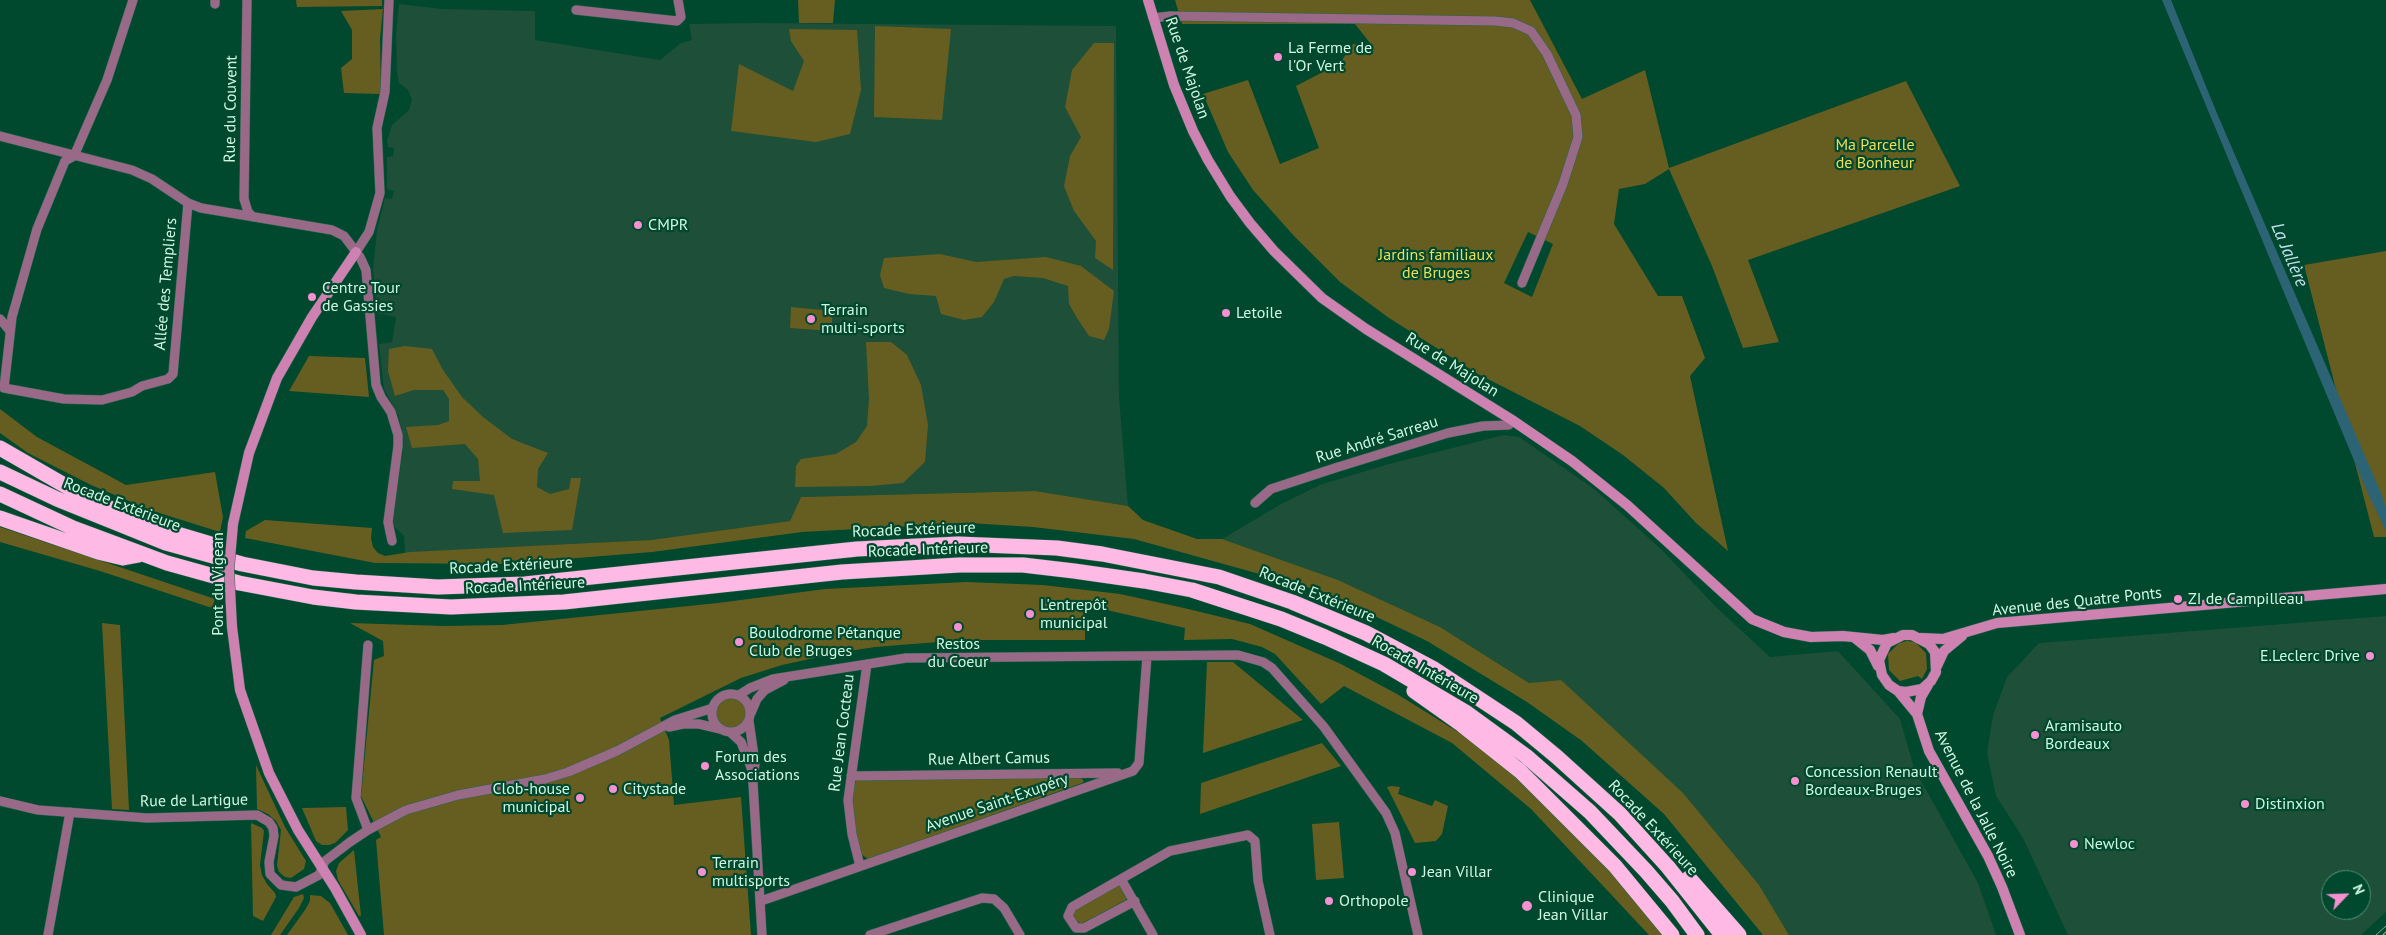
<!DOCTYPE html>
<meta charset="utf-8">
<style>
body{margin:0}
#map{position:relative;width:2386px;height:935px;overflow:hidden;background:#00482e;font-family:"PT Sans",sans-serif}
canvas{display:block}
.north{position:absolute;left:2321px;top:870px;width:50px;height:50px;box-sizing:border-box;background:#00482e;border:1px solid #538e76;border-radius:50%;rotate:66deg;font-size:14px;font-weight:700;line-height:20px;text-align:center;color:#d0f7e2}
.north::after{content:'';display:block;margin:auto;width:18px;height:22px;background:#f590d1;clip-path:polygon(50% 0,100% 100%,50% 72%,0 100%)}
</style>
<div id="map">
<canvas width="2386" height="935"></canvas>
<div class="north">N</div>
</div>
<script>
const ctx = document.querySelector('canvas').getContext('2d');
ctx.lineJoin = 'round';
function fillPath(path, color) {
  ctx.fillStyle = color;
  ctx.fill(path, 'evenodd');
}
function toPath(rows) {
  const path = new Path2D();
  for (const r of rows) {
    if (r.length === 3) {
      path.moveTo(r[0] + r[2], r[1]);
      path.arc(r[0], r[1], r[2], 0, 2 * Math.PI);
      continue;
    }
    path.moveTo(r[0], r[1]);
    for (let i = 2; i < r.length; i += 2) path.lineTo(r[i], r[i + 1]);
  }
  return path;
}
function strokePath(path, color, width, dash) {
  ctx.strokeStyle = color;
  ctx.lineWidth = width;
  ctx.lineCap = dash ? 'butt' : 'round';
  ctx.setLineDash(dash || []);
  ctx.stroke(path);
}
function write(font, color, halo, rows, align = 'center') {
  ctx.font = font + ' "PT Sans",sans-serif';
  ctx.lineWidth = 4.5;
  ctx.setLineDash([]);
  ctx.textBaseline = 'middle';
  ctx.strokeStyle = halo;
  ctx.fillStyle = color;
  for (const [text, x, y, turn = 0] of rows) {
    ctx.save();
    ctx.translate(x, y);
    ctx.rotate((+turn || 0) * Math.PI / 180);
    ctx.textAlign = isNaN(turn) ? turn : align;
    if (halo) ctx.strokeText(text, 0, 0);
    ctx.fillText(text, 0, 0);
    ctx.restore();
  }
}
fillPath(toPath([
 [399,4,442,9,535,11,535,40,660,60,681,43,692,40,689,24,756,23,1116,26,1119,397,1128,506,1035,491,801,497,790,521,651,540,405,553,404,536,392,524,403,450,402,430,398,415,384,389,379,344,392,342,396,317,377,313,373,270,377,230,385,198,392,199,394,191,387,189,387,157,393,156,394,148,388,147,387,140,392,125,409,110,412,100,408,90,399,83,397,73,396,34],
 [1504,435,1519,437,1593,488,1662,550,1717,608,1770,657,1838,651,1900,719,1914,768,1978,883,1996,935,1789,935,1759,885,1561,680,1529,683,1440,627,1338,580,1222,539,1281,504,1322,484,1389,464],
 [2386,616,2386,912,2361,935,2068,935,2023,838,1996,796,1987,753,1993,715,2007,677,2039,643],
 [2331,880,2361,880,2361,910,2331,910]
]), '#1d4f39');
fillPath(toPath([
 [296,0,382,0,382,6,297,7],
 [798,0,835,0,833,23,799,23],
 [1175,0,1530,0,1582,99,1645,70,1669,168,1906,81,1960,186,1748,260,1779,342,1743,348,1712,266,1669,169,1645,184,1619,189,1614,224,1658,296,1682,296,1705,358,1690,376,1728,551,1696,523,1664,488,1623,455,1580,426,1478,374,1389,318,1340,282,1294,236,1253,190,1228,152,1203,94,1248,80,1280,164,1319,148,1296,86,1340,63,1353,44,1370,43,1355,24,1182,24],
 [1528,232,1553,244,1532,297,1504,283],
 [383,9,380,39,381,94,344,93,341,68,352,59,352,30,341,11],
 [875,26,951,29,942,120,874,117],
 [789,29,857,30,861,90,850,134,816,142,731,131,739,64,793,91,804,61,791,41],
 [1094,43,1114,43,1113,270,1095,258,1096,241,1074,211,1064,186,1070,156,1081,137,1065,107,1072,70],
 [2386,251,2386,537,2374,537,2304,265],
 [940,254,976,262,1046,257,1081,266,1114,291,1109,329,1104,340,1089,336,1077,318,1069,304,1068,286,1043,278,1014,276,1004,279,994,302,982,317,964,320,941,314,936,296,909,294,884,288,880,275,884,258],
 [791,307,833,311,831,331,790,328],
 [866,342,891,342,907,355,921,385,928,425,925,462,903,483,871,486,795,487,796,466,801,459,836,454,856,442,867,426,869,399],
 [405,346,432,349,443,370,462,397,483,417,512,439,548,453,538,469,537,487,550,494,569,489,571,478,581,478,572,530,503,533,494,495,452,489,453,481,480,481,478,459,465,444,412,448,406,427,438,425,449,421,449,399,443,390,414,390,395,396,388,371,389,349],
 [309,356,365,358,369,397,289,391],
 [0,409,37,437,126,485,215,472,223,517,220,532,153,511,91,485,28,453,0,433],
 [1035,491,1128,506,1143,520,1197,539,1222,539,1338,580,1440,627,1529,683,1561,680,1683,793,1759,885,1789,935,1763,935,1664,814,1582,741,1527,702,1427,641,1324,592,1134,539,1033,527,969,523,802,532,652,552,503,564,375,563,245,538,246,531,265,520,372,528,371,538,373,547,378,553,385,556,410,552,651,540,790,521,801,497],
 [0,527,215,599,212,608,100,571,0,542],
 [966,582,1043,585,1120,594,1184,608,1250,624,1341,664,1397,694,1466,737,1513,774,1563,822,1619,881,1663,935,1649,935,1531,809,1452,743,1344,686,1321,704,1275,654,1262,647,1232,639,1184,640,1185,628,1085,605,1085,640,964,640,875,647,842,652,782,665,741,678,660,718,669,740,674,805,741,797,751,935,384,935,376,840,381,837,361,796,374,660,384,656,383,641,350,623,444,626,502,625,718,603,825,589],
 [102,623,120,625,129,810,112,809],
 [1907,641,1915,642,1926,653,1927,669,1922,679,1918,676,1900,681,1889,670,1888,654,1899,643],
 [1207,662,1233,662,1303,720,1203,753],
 [731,713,15],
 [1322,743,1341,766,1200,814,1201,783],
 [256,765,285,827,306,861,304,869,291,878,285,877,279,872,277,866,281,830,276,821,268,814,257,809],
 [1081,778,1084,781,1082,783,868,859,861,854,855,830,852,800,855,783,857,780],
 [1391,786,1400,787,1398,794,1432,806,1435,800,1448,806,1442,834,1436,841,1415,843,1387,787],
 [346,807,348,830,335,843,329,845,322,845,316,841,302,808],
 [1339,822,1344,878,1316,880,1312,824],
 [251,823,262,828,264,831,260,865,262,875,267,884,275,893,276,897,263,921,253,916],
 [354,850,361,916,359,916,338,880,336,871,339,863],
 [1119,885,1128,894,1126,900,1081,924,1075,920,1073,913,1075,908],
 [303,894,304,898,299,908,280,935,271,935,294,897],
 [310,895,321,896,330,903,348,935,287,935,305,910,310,901]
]), '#665e20');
fillPath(toPath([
 [2162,0,2171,0,2216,111,2381,493,2386,507,2386,531,2368,494]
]), '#2c6475');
const street = toPath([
 [215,0,215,4],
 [247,0,244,199,248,212,253,217],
 [576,10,677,21,681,17,678,0],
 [1153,18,1170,16,1495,21,1513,23,1531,31,1547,54,1576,115,1578,137,1563,184,1522,283],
 [0,136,132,170,152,179,188,203,201,208,332,230,344,236,360,257,366,270,376,385,381,397,391,412,398,435,398,446,388,522,392,541],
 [74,156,65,161,37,229,12,317,4,388,64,399,102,400,132,392,142,386,168,379,173,374,188,203],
 [74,156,107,80,133,0],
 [356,252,369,232,380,193,377,128,385,92,389,0],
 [0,319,10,331],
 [1255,503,1271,489,1335,468,1448,433,1483,426,1509,425,1512,420],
 [731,713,19],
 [739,695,750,688,773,679,906,658,1238,655,1263,662,1272,668,1324,727,1386,813,1395,833,1418,935],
 [751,713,757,699,765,690,784,680],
 [749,721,755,763,753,783,762,935],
 [669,727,683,724,699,724,720,729],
 [731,733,741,742,752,770],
 [851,776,1118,773],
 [0,801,38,810,147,818,257,815,269,822,273,828,274,836,269,862,270,874,281,885,296,887,319,875,325,861,350,842,368,830,406,810,458,795,545,779,568,772,617,751,675,720,713,708],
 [368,830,356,798,368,645],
 [860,866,852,834,848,800,867,664],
 [1121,879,1153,935],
 [761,901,1133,771,1139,763,1147,656],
 [1135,901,1084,928,1076,928,1068,916,1072,907,1170,851,1248,835,1255,841,1258,881,1270,935],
 [48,935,70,812],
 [870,935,982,898,994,899,1004,908,1020,935]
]);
const secondary = toPath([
 [1148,0,1174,85,1193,131,1208,160,1230,196,1250,223,1274,251,1322,298,1366,329,1512,420,1572,461,1627,505,1752,619,1784,632,1811,637,1843,636,1883,640,1894,638],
 [233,524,249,453,277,378,312,317,356,252],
 [232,627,240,690,269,773,298,830,335,888,361,935],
 [1855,638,1870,650,1878,666],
 [1921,638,1943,639,1997,623,2386,589],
 [1937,666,1944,651,1962,636],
 [1898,691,1906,692,1922,689,1931,681,1936,672,1935,652,1929,644,1912,635,1903,635,1887,643,1879,660,1882,675,1889,685,1898,691,1917,714,1929,751,1988,856,2002,887,2020,935],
 [1917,714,1921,697,1928,685]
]);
const highway = toPath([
 [0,448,92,501,167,531,214,545,216,550],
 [0,472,57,499,166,543,242,564,313,578,356,582,438,587,525,584,857,549,958,544,1057,548,1102,554,1219,577,1292,602,1366,633,1434,669,1516,723,1557,757,1620,814,1668,867,1722,935],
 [0,494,73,528,167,563,239,583,313,597,356,602,451,607,564,602,842,572,959,565,1023,565,1074,571,1144,581,1192,590,1281,619,1325,637,1384,664,1467,713,1526,756,1590,812,1646,871,1672,901,1697,935],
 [0,518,98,552,123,558,139,555],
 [1414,691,1462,725,1520,771,1615,866,1672,935],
 [1689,878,1739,935]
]);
strokePath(street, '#25684e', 10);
strokePath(secondary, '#25684e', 11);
strokePath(highway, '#25684e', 16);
strokePath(street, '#996a87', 9);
strokePath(secondary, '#cd82b1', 10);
strokePath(highway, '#feb9e4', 15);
strokePath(toPath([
 [2376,935,2386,926]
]), '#7cb099', 1);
const rail = toPath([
 [2385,935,2386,934]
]);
strokePath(rail, '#7cb099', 4.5);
strokePath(rail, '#00482e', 2.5, [8]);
const secondaryBridge = toPath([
 [232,627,229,570,233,524]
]);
strokePath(secondaryBridge, '#25684e', 11, []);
strokePath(secondaryBridge, '#cd82b1', 10);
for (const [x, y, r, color] of [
 [1278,57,5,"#f590d1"],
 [638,225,5,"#f590d1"],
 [312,297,5,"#f590d1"],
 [1226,313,5,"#f590d1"],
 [811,319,5,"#f590d1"],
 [2178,599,5,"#f590d1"],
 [1030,614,5,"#f590d1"],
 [958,627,5,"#f590d1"],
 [739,642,5,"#f590d1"],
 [2370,656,5,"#f590d1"],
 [2035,735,5,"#f590d1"],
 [705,766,5,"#f590d1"],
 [1795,781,5,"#f590d1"],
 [613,789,5,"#f590d1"],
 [580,798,5,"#f590d1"],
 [2245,804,5,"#f590d1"],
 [2074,844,5,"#f590d1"],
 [702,872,5,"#f590d1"],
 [1412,872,5,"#f590d1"],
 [1329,901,5,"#f590d1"],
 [1527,906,6,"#f590d1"]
]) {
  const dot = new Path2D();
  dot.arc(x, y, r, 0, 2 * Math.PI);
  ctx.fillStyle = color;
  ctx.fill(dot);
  strokePath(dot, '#00482e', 2);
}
write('16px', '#d0f7e2', '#00482e', [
 ["La Ferme de",1288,48],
 ["l'Or Vert",1288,66],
 ["CMPR",648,225],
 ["Centre Tour",322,288],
 ["de Gassies",322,306],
 ["Terrain",821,310],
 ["multi-sports",821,328],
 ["Letoile",1236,313],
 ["ZI de Campilleau",2188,599],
 ["L'entrepôt",1040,605],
 ["municipal",1040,623],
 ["Boulodrome Pétanque",749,633],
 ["Club de Bruges",749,651],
 ["Restos",958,644,"center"],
 ["du Coeur",958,662,"center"],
 ["E.Leclerc Drive",2360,656,"right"],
 ["Aramisauto",2045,726],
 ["Bordeaux",2045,744],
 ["Forum des",715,757],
 ["Associations",715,775],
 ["Concession Renault",1805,772],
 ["Bordeaux-Bruges",1805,790],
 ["Clob-house",570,789,"right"],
 ["municipal",570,807,"right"],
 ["Citystade",623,789],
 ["Distinxion",2255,804],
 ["Newloc",2084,844],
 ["Terrain",712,863],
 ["multisports",712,881],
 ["Jean Villar",1422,872],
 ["Clinique",1538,897],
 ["Jean Villar",1538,915],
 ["Orthopole",1339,901]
], 'left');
write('16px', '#d0f7e2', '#00482e', [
 ["Rue de Majolan",1187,68,71],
 ["Rue du Couvent",231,109,-89],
 ["Allée des Templiers",166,284,-85],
 ["Rue de Majolan",1452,365,32],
 ["Rue André Sarreau",1377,440,-17],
 ["Rocade Extérieure",122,505,21],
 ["Rocade Extérieure",914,530,-2],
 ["Rocade Intérieure",928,550,-2],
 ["Rocade Extérieure",511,566,-3],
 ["Pont du Vigean",218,584,-90],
 ["Rocade Intérieure",525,586,-3],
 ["Rocade Extérieure",1317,595,22],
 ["Avenue des Quatre Ponts",2077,602,-6],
 ["Rocade Intérieure",1425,670,30],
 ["Rue Jean Cocteau",842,733,-83],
 ["Rue Albert Camus",989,759,-1],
 ["Rue de Lartigue",194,801,-1],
 ["Avenue Saint-Exupéry",997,803,-19],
 ["Avenue de la Jalle Noire",1976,804,63],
 ["Rocade Extérieure",1653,828,47]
]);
write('16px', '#f0de57', '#00482e', [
 ["Ma Parcelle",1875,145],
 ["de Bonheur",1875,163],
 ["Jardins familiaux",1436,255],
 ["de Bruges",1436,273]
]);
write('italic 18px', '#c3e3ef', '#00482e', [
 ["La Jallère",2289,255,67]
]);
</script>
